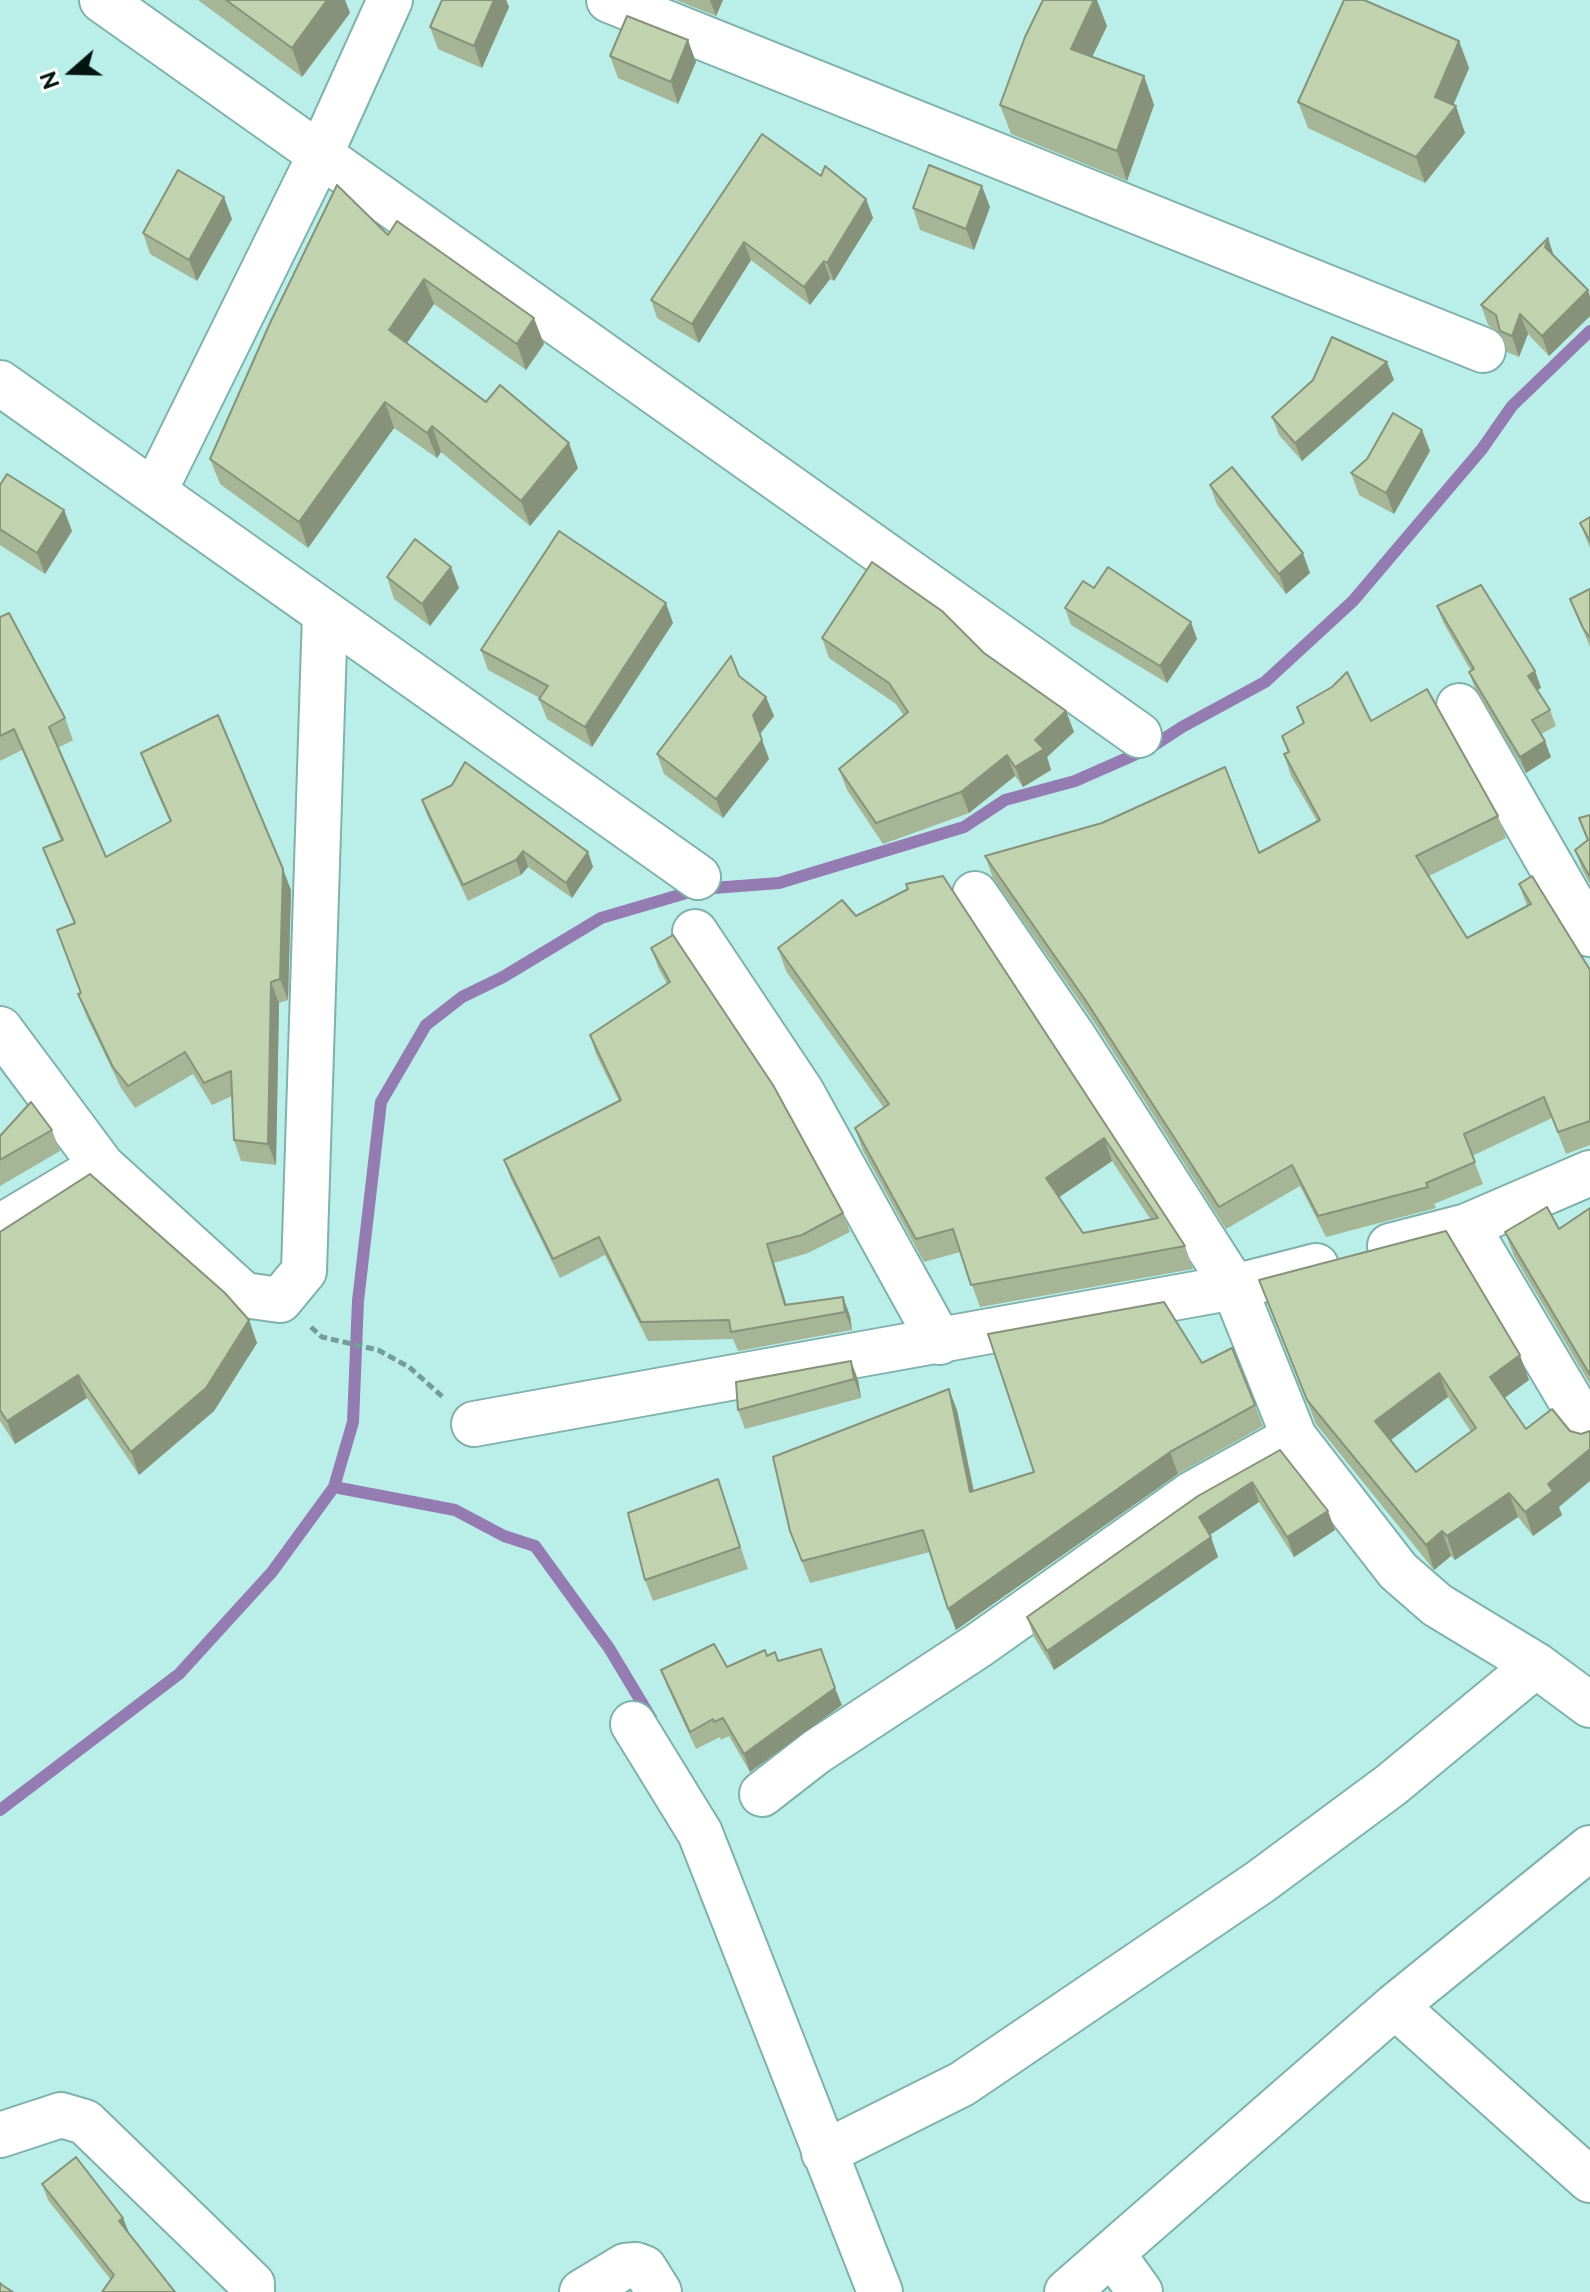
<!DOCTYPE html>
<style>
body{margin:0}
#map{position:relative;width:1590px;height:2292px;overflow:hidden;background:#baeee9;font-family:Raleway,sans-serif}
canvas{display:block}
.north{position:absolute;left:32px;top:32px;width:80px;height:80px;-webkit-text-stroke:6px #fff;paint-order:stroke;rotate:250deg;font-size:22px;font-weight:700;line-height:32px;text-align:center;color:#021513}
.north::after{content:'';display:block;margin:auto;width:28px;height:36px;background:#021513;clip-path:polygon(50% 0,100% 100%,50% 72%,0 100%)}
</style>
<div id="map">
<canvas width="1590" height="2292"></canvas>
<div class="north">N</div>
</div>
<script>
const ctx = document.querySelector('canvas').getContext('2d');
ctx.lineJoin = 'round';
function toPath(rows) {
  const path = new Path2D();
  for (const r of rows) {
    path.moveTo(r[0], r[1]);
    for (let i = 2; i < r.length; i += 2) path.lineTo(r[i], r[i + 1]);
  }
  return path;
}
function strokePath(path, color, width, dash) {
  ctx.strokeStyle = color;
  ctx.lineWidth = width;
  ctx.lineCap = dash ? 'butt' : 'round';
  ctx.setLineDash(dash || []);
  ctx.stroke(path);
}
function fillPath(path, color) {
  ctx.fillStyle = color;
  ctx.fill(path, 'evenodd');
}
strokePath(toPath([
 [334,1487,455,1510,504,1536,535,1546,609,1648,651,1718],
 [0,1810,179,1674,272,1572,334,1487,353,1422,358,1301,381,1102,426,1025,462,997,503,977,601,918,700,889,779,883,964,827,1005,800,1075,781,1150,748,1182,727,1265,682,1353,601,1482,449,1512,406,1590,331]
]), '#947bb1', 12);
const street = toPath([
 [102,0,1139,735],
 [609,0,1483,350],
 [0,383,698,877],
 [154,492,320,155,390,0],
 [1459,706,1590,934],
 [975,894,1073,1036,1234,1287,1294,1437,1398,1571,1437,1605,1536,1665,1590,1705],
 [695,932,801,1091,940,1342],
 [0,1029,102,1166,244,1295,280,1300,304,1271,325,613],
 [1467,1226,1590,1433],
 [0,1227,102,1166],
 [1390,1246,1467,1226,1590,1173],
 [474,1424,1234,1287,1316,1266],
 [633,1724,700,1833,880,2292],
 [762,1794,816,1752,979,1645,1192,1494,1294,1437],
 [1395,2006,1590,2180],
 [0,2135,61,2115,85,2122,252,2284,252,2292],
 [824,2153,962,2084,1260,1882,1391,1785,1536,1665],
 [1112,2253,1140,2292],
 [582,2292,625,2266,636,2265,644,2268,659,2292],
 [1067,2292,1395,2006,1590,1848]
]);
strokePath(street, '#7fb1ad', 48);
strokePath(toPath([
 [311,1327,322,1337,378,1350,409,1367,444,1398]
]), '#759c99', 5, [8, 4]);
strokePath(street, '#fff', 44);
fillPath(toPath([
 [198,0,345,0,350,13,302,77],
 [442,0,506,0,509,7,482,68,438,49,430,27],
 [676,0,723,0,716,16],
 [1107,26,1092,57,1144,76,1154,105,1127,181,1011,134,1000,105],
 [1459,41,1469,68,1453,105,1465,133,1425,183,1308,128,1298,102],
 [610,56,696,62,678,104,618,78],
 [821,176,866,199,873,218,834,281,830,279,810,305,751,260,699,343,657,318,651,300],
 [990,207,974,250,920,230,913,208],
 [232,219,197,281,150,254,143,233],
 [388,235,544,344,526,370,434,304,407,343,578,468,530,526,441,452,437,458,394,428,308,548,220,484,210,459],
 [1555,258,1588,290,1590,297,1590,316,1549,356,1528,334,1519,357,1507,352,1501,334,1488,325,1481,305],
 [1394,380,1302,461,1279,435,1272,417],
 [1422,430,1430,451,1394,514,1359,495,1351,473],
 [0,485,64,510,72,531,45,574,0,545],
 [1210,485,1310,573,1286,594,1217,505],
 [1590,517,1590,548,1580,523],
 [387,577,459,588,430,626,394,599],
 [1094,588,1197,639,1167,683,1071,625,1065,608],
 [1590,589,1590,647,1570,599],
 [1437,606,1535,671,1541,688,1537,690,1550,710,1556,726,1541,734,1551,757,1526,773,1475,688,1469,672,1471,671,1443,622],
 [0,617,65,718,73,740,58,748,106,857,170,822,149,775,141,753,291,890,288,1000,279,1003,276,1165,241,1161,234,1140,232,1096,212,1105,193,1074,135,1108,121,1088,86,1015,78,994,81,993,74,923,43,848,61,841,22,750,0,761],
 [673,623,592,747,547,719,539,699,540,698,488,670,481,650],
 [822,638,984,653,1066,711,1074,732,1047,757,1051,770,1023,787,1015,776,969,813,883,844,847,790,839,769,904,716,896,704,829,658],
 [739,676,766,697,774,716,760,734,769,759,723,818,664,774,657,754],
 [1297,707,1371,721,1498,816,1506,838,1429,876,1467,938,1527,906,1519,884,1590,970,1590,1145,1566,1154,1552,1118,1472,1156,1483,1184,1434,1204,1436,1208,1326,1237,1300,1186,1226,1229,1094,1022,993,878,985,856,1259,853,1317,821,1291,776,1284,754,1288,752,1282,736,1303,724],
 [422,800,588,852,593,867,572,898,528,867,521,875,468,901,427,815],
 [1590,815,1590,884,1582,869,1575,850,1588,841],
 [943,876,1185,1246,1193,1269,980,1307,960,1252,924,1262,863,1151,855,1128,884,1108,786,971,778,948,856,916],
 [1112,1161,1151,1220,1083,1233,1059,1197],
 [651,948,843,1213,850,1232,808,1253,774,1263,786,1304,843,1297,850,1316,852,1330,738,1351,733,1339,648,1341,605,1255,560,1278,511,1179,504,1160,619,1101,596,1054,590,1035,667,984,658,967],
 [52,1130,60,1151,0,1186,0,1136],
 [1590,1208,1590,1384,1514,1256,1505,1232,1559,1229],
 [0,1232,249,1320,257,1343,214,1411,139,1475,87,1398,15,1444,0,1421],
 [1259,1280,1529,1380,1504,1398,1562,1515,1533,1536,1518,1517,1455,1560,1451,1556,1434,1570,1316,1424],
 [1448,1397,1471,1432,1416,1472,1391,1440],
 [851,1361,858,1380,861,1398,745,1429,738,1410],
 [1202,1363,1255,1405,1263,1426,1178,1474,956,1630,930,1552,810,1583,790,1531,957,1410,974,1491,1034,1472],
 [1280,1450,1335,1530,1294,1557,1259,1502,1210,1535,1218,1557,1054,1670,1034,1637,1027,1617],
 [718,1479,748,1569,653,1601,645,1580],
 [767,1656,779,1661,842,1705,750,1772,729,1736,721,1740,720,1737,696,1749,668,1688,661,1670,727,1667],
 [42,2184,123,2218,129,2233,175,2292,111,2280,48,2200]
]), '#a5b596');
fillPath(toPath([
 [327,0,345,0,350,13,302,77,292,48],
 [494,0,506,0,509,7,482,68,474,46],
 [710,0,723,0,716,16],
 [1094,0,1097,0,1107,26,1082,78,1071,49],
 [688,40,696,62,678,104,671,82],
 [1459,41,1469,68,1449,115,1456,106,1465,133,1425,183,1416,157,1435,97],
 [1144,76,1154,105,1127,181,1117,151],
 [982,186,990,207,974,250,966,229],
 [224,197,232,219,197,281,189,260],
 [866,199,873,218,834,281,827,263],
 [1548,238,1555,259,1545,247],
 [744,242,751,260,699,343,692,324],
 [824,261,830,279,810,305,804,287],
 [424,279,434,304,398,356,389,330],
 [1588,290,1590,297,1590,316,1549,356,1542,336],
 [1520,314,1528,334,1519,357,1512,336],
 [534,318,544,344,526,370,517,344],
 [1387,362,1394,380,1302,461,1295,443],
 [385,402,394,428,308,548,299,522],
 [432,426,441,452,437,458,427,433],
 [1422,430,1430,451,1394,514,1386,493],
 [569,443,578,468,530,526,521,501],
 [64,510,72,531,45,574,37,553],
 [1303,553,1310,573,1286,594,1279,574],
 [451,567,459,588,430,626,422,604],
 [666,603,673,623,592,747,585,727],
 [1191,622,1197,639,1167,683,1160,666],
 [1535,671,1541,688,1534,692,1528,676],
 [766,697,774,716,760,734,753,715],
 [1066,711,1074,732,1047,757,1051,770,1023,787,1015,767,1035,740],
 [762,740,769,759,723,818,716,799],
 [1545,741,1551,757,1526,773,1520,757],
 [1007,755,1015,776,969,813,961,792],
 [523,851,528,867,521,875,516,860],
 [588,852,593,867,572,898,566,883],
 [283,869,291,890,288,1000,280,979],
 [271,982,279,1003,276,1165,268,1144],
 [1104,1138,1112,1161,1055,1200,1046,1178],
 [767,1244,774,1263,792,1323,785,1305],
 [843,1297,850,1316,852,1330,845,1312],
 [249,1320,257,1343,214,1411,139,1475,131,1452],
 [1520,1355,1529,1380,1499,1402,1490,1377],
 [851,1361,858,1380,861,1398,854,1379],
 [1439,1373,1448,1397,1384,1445,1375,1421],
 [78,1375,87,1398,15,1444,7,1421],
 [949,1389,957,1410,978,1513,970,1492],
 [1590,1449,1590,1481,1559,1507,1562,1515,1533,1536,1525,1512,1548,1484],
 [1170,1452,1178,1474,956,1630,948,1609],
 [1252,1482,1259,1502,1207,1537,1199,1517],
 [1509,1493,1518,1517,1455,1560,1447,1536],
 [1328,1511,1335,1530,1294,1557,1287,1537],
 [1442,1531,1451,1556,1434,1570,1426,1545],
 [1211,1537,1218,1557,1054,1670,1047,1651],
 [835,1688,842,1705,750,1772,744,1754],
 [123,2218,129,2233,119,2221]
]), '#86937a');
const building = toPath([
 [226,0,327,0,292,48,226,0],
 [442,0,494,0,474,46,430,27,442,0],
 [1043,0,1094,0,1071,49,1144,76,1117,151,1000,105,1025,37,1043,0],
 [1344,0,1364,0,1459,41,1435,97,1456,106,1416,157,1298,102,1344,0],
 [627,16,688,40,671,82,610,56,627,16],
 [762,134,821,176,825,166,866,199,827,263,824,261,804,287,744,242,692,324,651,300,762,134],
 [929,165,982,186,966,229,913,208,929,165],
 [178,170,224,197,189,260,143,233,178,170],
 [337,185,388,235,397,221,534,318,517,344,424,279,389,330,486,402,500,385,569,443,521,501,432,426,427,433,385,402,299,522,210,459,270,323,337,185],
 [1548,238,1545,247,1588,290,1542,336,1520,314,1512,336,1500,331,1496,315,1481,305,1548,238],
 [1332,337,1387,362,1295,443,1272,417,1313,380,1332,337],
 [1393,413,1422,430,1386,493,1351,473,1367,459,1393,413],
 [1232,467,1303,553,1279,574,1210,485,1232,467],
 [7,474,64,510,37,553,0,529,0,485,7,474],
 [1590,517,1590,541,1580,523,1590,517],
 [559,531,666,603,585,727,539,699,548,686,481,650,559,531],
 [415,539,451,567,422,604,387,577,415,539],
 [872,562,942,611,984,653,1066,711,1035,740,1044,749,1015,767,1007,755,961,792,876,823,839,769,908,712,889,683,822,638,872,562],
 [1108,567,1191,622,1160,666,1065,608,1083,581,1094,588,1108,567],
 [1481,585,1535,671,1528,676,1550,710,1532,720,1545,741,1520,757,1469,672,1474,669,1437,606,1481,585],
 [1590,589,1590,638,1583,628,1570,599,1590,589],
 [9,613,65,718,49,727,106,857,171,821,141,753,218,715,283,869,280,979,271,982,268,1144,234,1140,231,1071,204,1083,185,1052,128,1086,113,1067,78,994,81,993,57,930,75,923,43,848,63,840,14,729,0,736,0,617,9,613],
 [731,656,739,676,766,697,753,715,762,740,716,799,657,754,731,656],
 [1347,672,1371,721,1427,689,1498,816,1416,856,1467,938,1531,904,1519,884,1532,876,1590,970,1590,1121,1558,1132,1544,1097,1464,1134,1475,1162,1426,1183,1428,1187,1318,1216,1292,1165,1219,1207,1086,1001,985,856,1102,823,1225,767,1259,853,1320,820,1284,754,1289,752,1282,736,1304,723,1297,707,1332,687,1347,672],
 [465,762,588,852,566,883,523,851,516,860,463,885,422,800,452,785,465,762],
 [1590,815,1590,877,1575,850,1588,840,1579,818,1590,815],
 [943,876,1185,1246,971,1285,953,1229,916,1239,855,1128,889,1104,778,948,842,900,856,916,908,889,906,884,943,876],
 [1104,1138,1158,1218,1083,1233,1046,1178,1104,1138],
 [673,935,773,1085,843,1213,802,1235,767,1244,785,1305,843,1297,845,1312,731,1332,729,1320,641,1322,599,1237,553,1259,504,1160,621,1100,590,1035,670,982,651,948,673,935],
 [31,1102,52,1130,0,1160,0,1136,31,1102],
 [90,1174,225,1293,249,1320,206,1388,131,1452,78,1375,7,1421,0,1410,0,1232,90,1174],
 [1547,1207,1559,1229,1590,1208,1590,1375,1505,1232,1547,1207],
 [1446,1231,1520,1355,1490,1377,1526,1429,1552,1409,1570,1431,1581,1434,1590,1431,1590,1449,1548,1484,1553,1491,1525,1512,1509,1493,1447,1536,1442,1531,1426,1545,1307,1400,1259,1280,1446,1231],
 [1439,1373,1476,1428,1416,1472,1375,1421,1439,1373],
 [1164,1302,1202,1363,1232,1348,1255,1405,1170,1452,948,1609,923,1530,802,1561,790,1531,773,1457,949,1389,970,1492,1034,1472,988,1334,1164,1302],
 [851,1361,854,1379,738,1410,736,1382,851,1361],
 [1280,1450,1328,1511,1287,1537,1252,1482,1199,1517,1211,1537,1047,1651,1027,1617,1198,1496,1280,1450],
 [718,1479,740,1547,645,1580,628,1513,718,1479],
 [714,1644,727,1667,765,1650,767,1656,775,1652,778,1661,821,1649,835,1688,744,1754,723,1718,714,1722,713,1719,690,1732,661,1670,714,1644],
 [76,2157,123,2218,119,2221,175,2292,102,2292,114,2275,42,2184,76,2157],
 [0,2283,2,2285,13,2292,0,2292,0,2283]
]);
fillPath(building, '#c0d2ae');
strokePath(building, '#86937a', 2);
</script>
